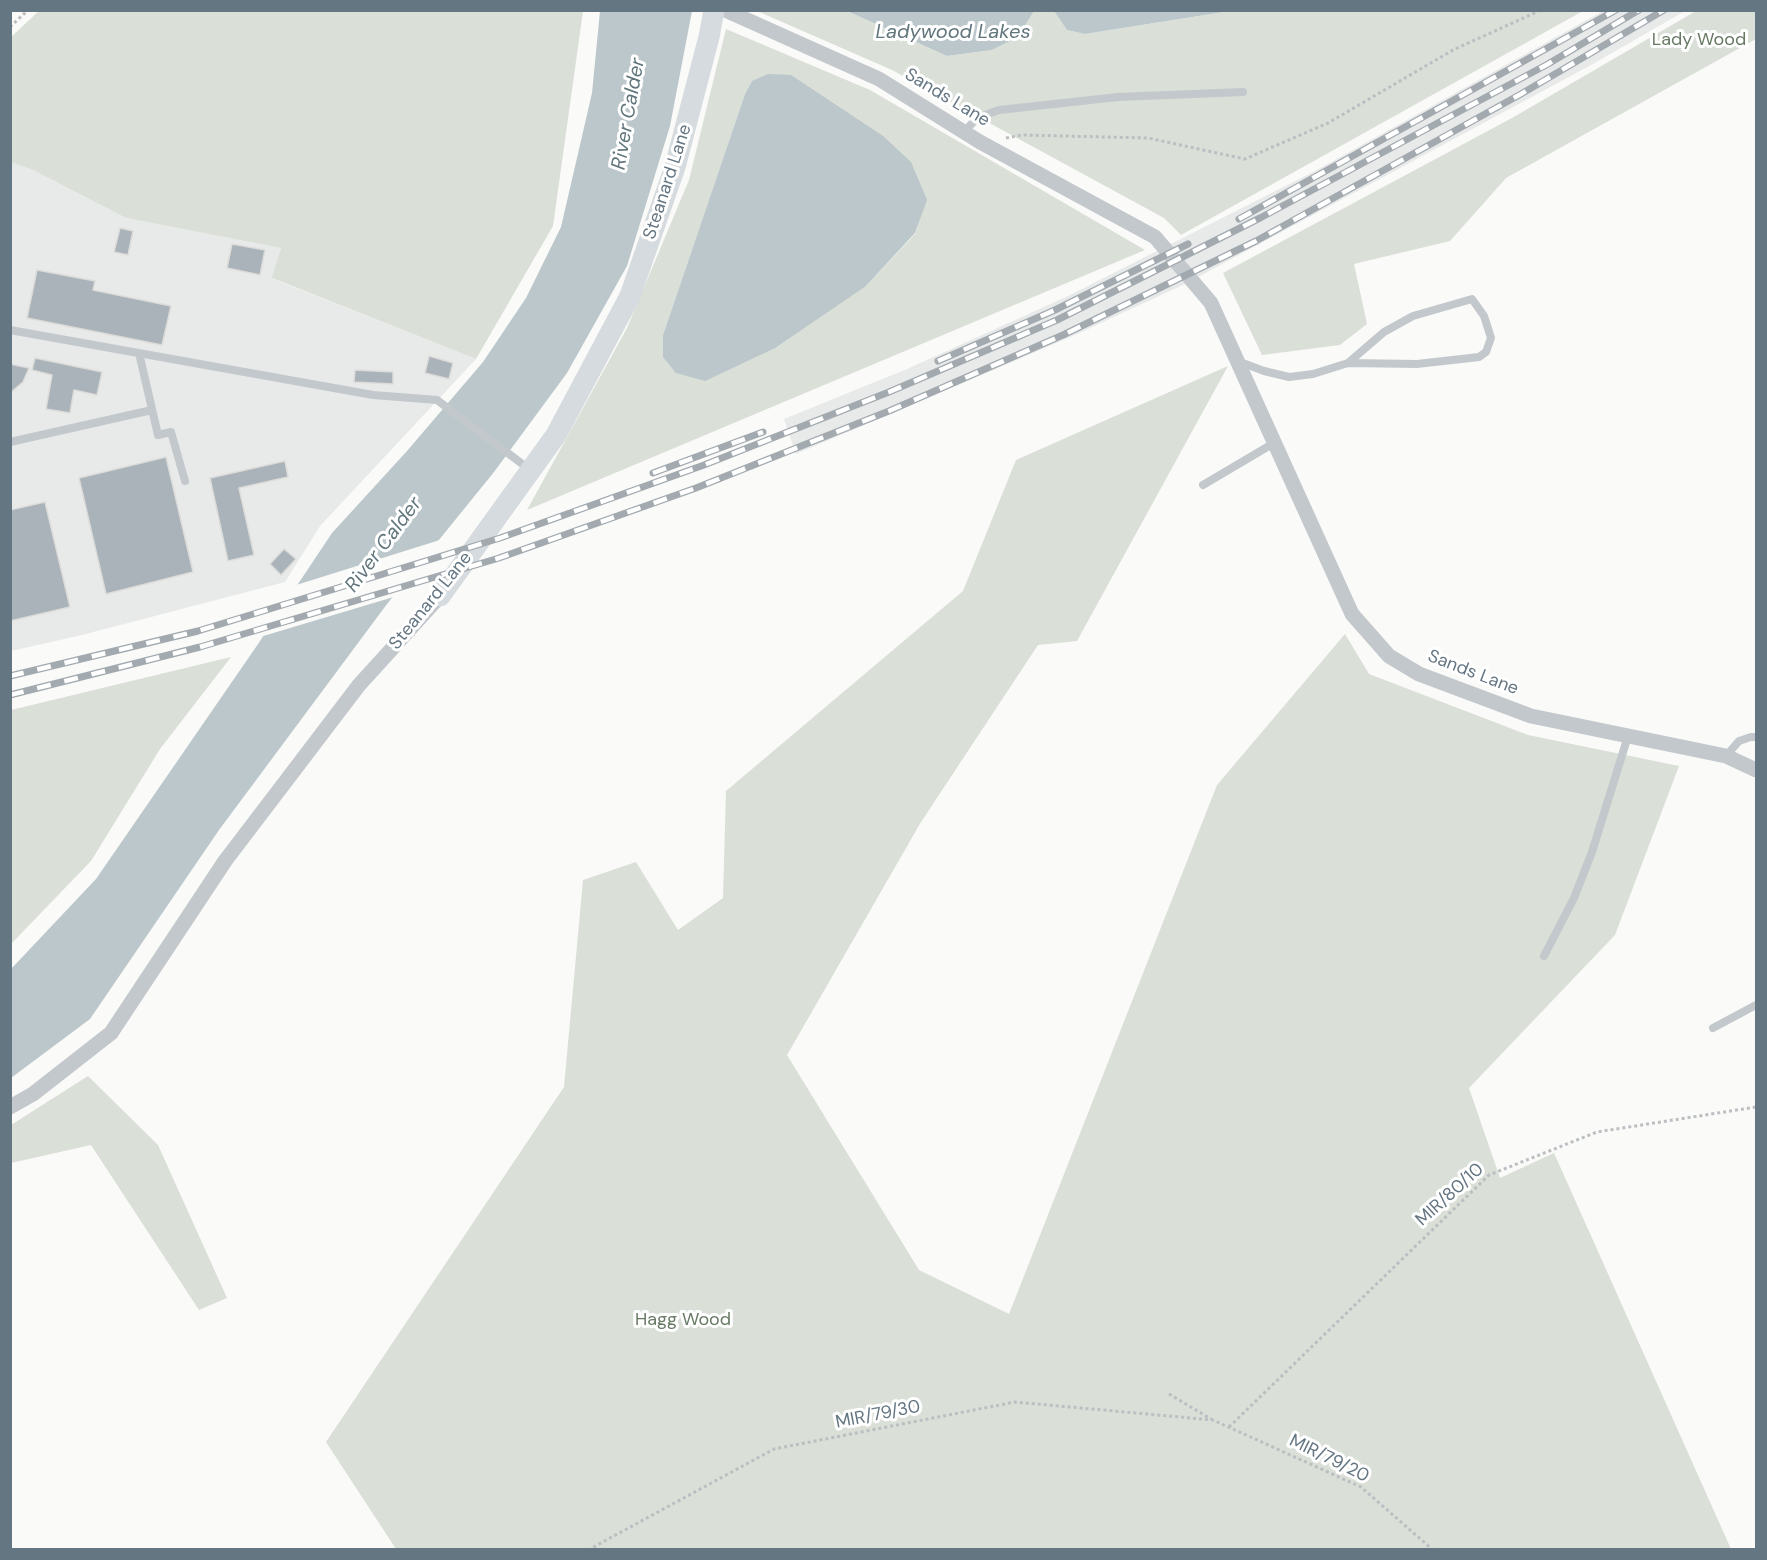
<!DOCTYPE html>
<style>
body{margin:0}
#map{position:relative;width:1767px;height:1560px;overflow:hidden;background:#fafaf8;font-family:"DM Sans",sans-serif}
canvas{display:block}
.frame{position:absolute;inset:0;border:12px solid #657683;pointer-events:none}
</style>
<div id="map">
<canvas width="1767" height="1560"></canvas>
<div class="frame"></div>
</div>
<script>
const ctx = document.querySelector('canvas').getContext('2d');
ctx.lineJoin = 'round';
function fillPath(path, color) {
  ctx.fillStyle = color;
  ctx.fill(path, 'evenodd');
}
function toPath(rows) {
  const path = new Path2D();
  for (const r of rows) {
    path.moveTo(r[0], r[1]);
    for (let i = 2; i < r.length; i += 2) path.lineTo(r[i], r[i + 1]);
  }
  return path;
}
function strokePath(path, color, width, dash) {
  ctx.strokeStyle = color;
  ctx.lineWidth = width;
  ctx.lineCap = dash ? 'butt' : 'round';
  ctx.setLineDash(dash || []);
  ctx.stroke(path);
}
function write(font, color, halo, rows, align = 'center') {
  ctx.font = font + ' "DM Sans",sans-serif';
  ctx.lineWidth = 6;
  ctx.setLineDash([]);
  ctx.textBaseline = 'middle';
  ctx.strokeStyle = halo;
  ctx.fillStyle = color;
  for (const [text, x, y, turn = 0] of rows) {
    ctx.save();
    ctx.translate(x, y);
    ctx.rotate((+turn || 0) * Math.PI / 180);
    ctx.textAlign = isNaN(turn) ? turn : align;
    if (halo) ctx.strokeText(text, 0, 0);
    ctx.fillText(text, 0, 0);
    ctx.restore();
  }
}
fillPath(toPath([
 [1603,11,1685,11,1591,65,1185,284,1075,335,796,454,784,419,907,369,1068,296,1315,171],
 [11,162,33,170,126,218,281,248,273,279,476,359,320,526,285,582,82,635,11,651]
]), '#e8e9e9');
fillPath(toPath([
 [40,10,583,11,553,226,476,359,272,278,281,248,126,218,33,170,11,162,11,37],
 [757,11,847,11,947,56,992,50,1018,37,1034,11,1054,11,1067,30,1085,34,1230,11,1583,11,1181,235,1164,218,892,70],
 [1696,11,1756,11,1756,39,1506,178,1450,241,1354,264,1367,324,1340,345,1262,355,1223,273,1512,118],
 [726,29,870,90,1145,250,527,510,627,328,689,180],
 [752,81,926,200,915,234,866,286,663,335,745,94],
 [1228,366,1077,641,1038,645,921,822,787,1055,919,1270,1009,1314,1217,785,1345,634,1369,674,1528,735,1679,766,1615,935,1469,1088,1500,1178,1554,1153,1731,1549,396,1549,326,1442,564,1087,583,880,636,862,678,930,723,898,726,791,963,591,1016,460],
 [231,657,160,749,91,861,11,944,11,710],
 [88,1076,158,1145,227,1298,199,1310,91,1145,11,1163,11,1125]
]), '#dadfd7');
fillPath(toPath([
 [600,11,692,11,670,126,627,266,567,373,494,472,387,604,219,830,90,1019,11,1078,11,969,96,879,256,647,332,533,407,451,483,362,526,298,561,227,592,93],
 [847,11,1034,10,1034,11,1018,37,992,50,947,56],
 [1054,11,1230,11,1085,34,1067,30],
 [768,74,791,75,883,136,911,162,927,200,915,233,866,286,775,348,705,381,676,373,663,357,663,335,745,94,752,81]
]), '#bbc7cb');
fillPath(toPath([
 [443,539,397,596,260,637,293,586]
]), '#fafaf8');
const building = toPath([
 [120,228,133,231,128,255,114,252,120,228],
 [232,244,265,250,260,275,227,268,232,244],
 [37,270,95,281,93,290,171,306,162,345,27,318,37,270],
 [429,356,453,363,449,379,425,373,429,356],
 [35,358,102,372,97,395,74,390,70,413,46,409,52,375,32,370,35,358],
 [10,364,29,368,23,382,10,393,10,364],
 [355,370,393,372,393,384,354,382,355,370],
 [166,457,193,572,106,594,79,478,166,457],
 [285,461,288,477,239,488,254,555,228,561,210,478,285,461],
 [45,502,70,607,10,621,10,510,45,502],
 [284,549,296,559,281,575,270,564,284,549]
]);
fillPath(building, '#aab3b9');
strokePath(building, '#dcdcda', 1.5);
strokePath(toPath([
 [10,27,28,10],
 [1006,138,1022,135,1148,138,1245,159,1328,123,1453,50,1541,10],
 [1169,1394,1211,1419],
 [1229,1427,1489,1175,1597,1132,1756,1107],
 [588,1550,774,1449,1015,1402,1213,1420,1361,1487,1433,1550]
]), '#bbbfc2', 3, [3, 3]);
strokePath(toPath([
 [964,132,977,118,999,110,1118,97,1243,92],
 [10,330,373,395,437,400,529,469],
 [139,353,158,435,171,432,185,481],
 [1240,362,1264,371,1289,377,1313,374,1348,363,1417,364,1479,357,1486,352,1491,338,1484,316,1472,299,1413,316,1384,332,1348,363],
 [10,442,152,410],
 [1203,485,1274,443],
 [1726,756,1739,741,1751,737,1756,737],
 [1544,956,1574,898,1592,852,1628,736],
 [1713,1028,1756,1005]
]), '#c3c8cc', 8);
strokePath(toPath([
 [725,10,879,79,980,142,1155,237,1211,303,1352,614,1389,656,1419,674,1531,716,1726,756,1756,770],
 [10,1107,33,1094,111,1033,225,861,359,685,440,596]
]), '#c3c8cc', 15);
strokePath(toPath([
 [440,596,556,435,630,296,675,167,709,37,714,10]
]), '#d6dbdf', 21);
const rail = toPath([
 [1239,219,1616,10],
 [938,361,1055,310,1188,244],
 [653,473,763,432],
 [10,676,198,631,500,538,704,465,889,392,1057,320,1260,218,1548,64,1639,10],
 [10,695,200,647,499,558,696,488,889,411,1063,335,1256,241,1521,94,1664,10]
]);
strokePath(rail, '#a2aab0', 7);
strokePath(rail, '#fff', 4.5, [14]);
write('18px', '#687a64', '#fff', [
 ["Lady Wood",1699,40],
 ["Hagg Wood",683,1320]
]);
write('18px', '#657683', '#fff', [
 ["Sands Lane",947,98,31],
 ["Steanard Lane",668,182,-72],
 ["Steanard Lane",431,601,-51],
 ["Sands Lane",1473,673,21],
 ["MIR/80/10",1450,1195,-42],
 ["MIR/79/30",878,1415,-11],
 ["MIR/79/20",1329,1459,26]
]);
write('italic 20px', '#60757c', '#fff', [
 ["Ladywood Lakes",953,33],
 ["River Calder",629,114,-80],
 ["River Calder",384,545,-53]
]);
</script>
